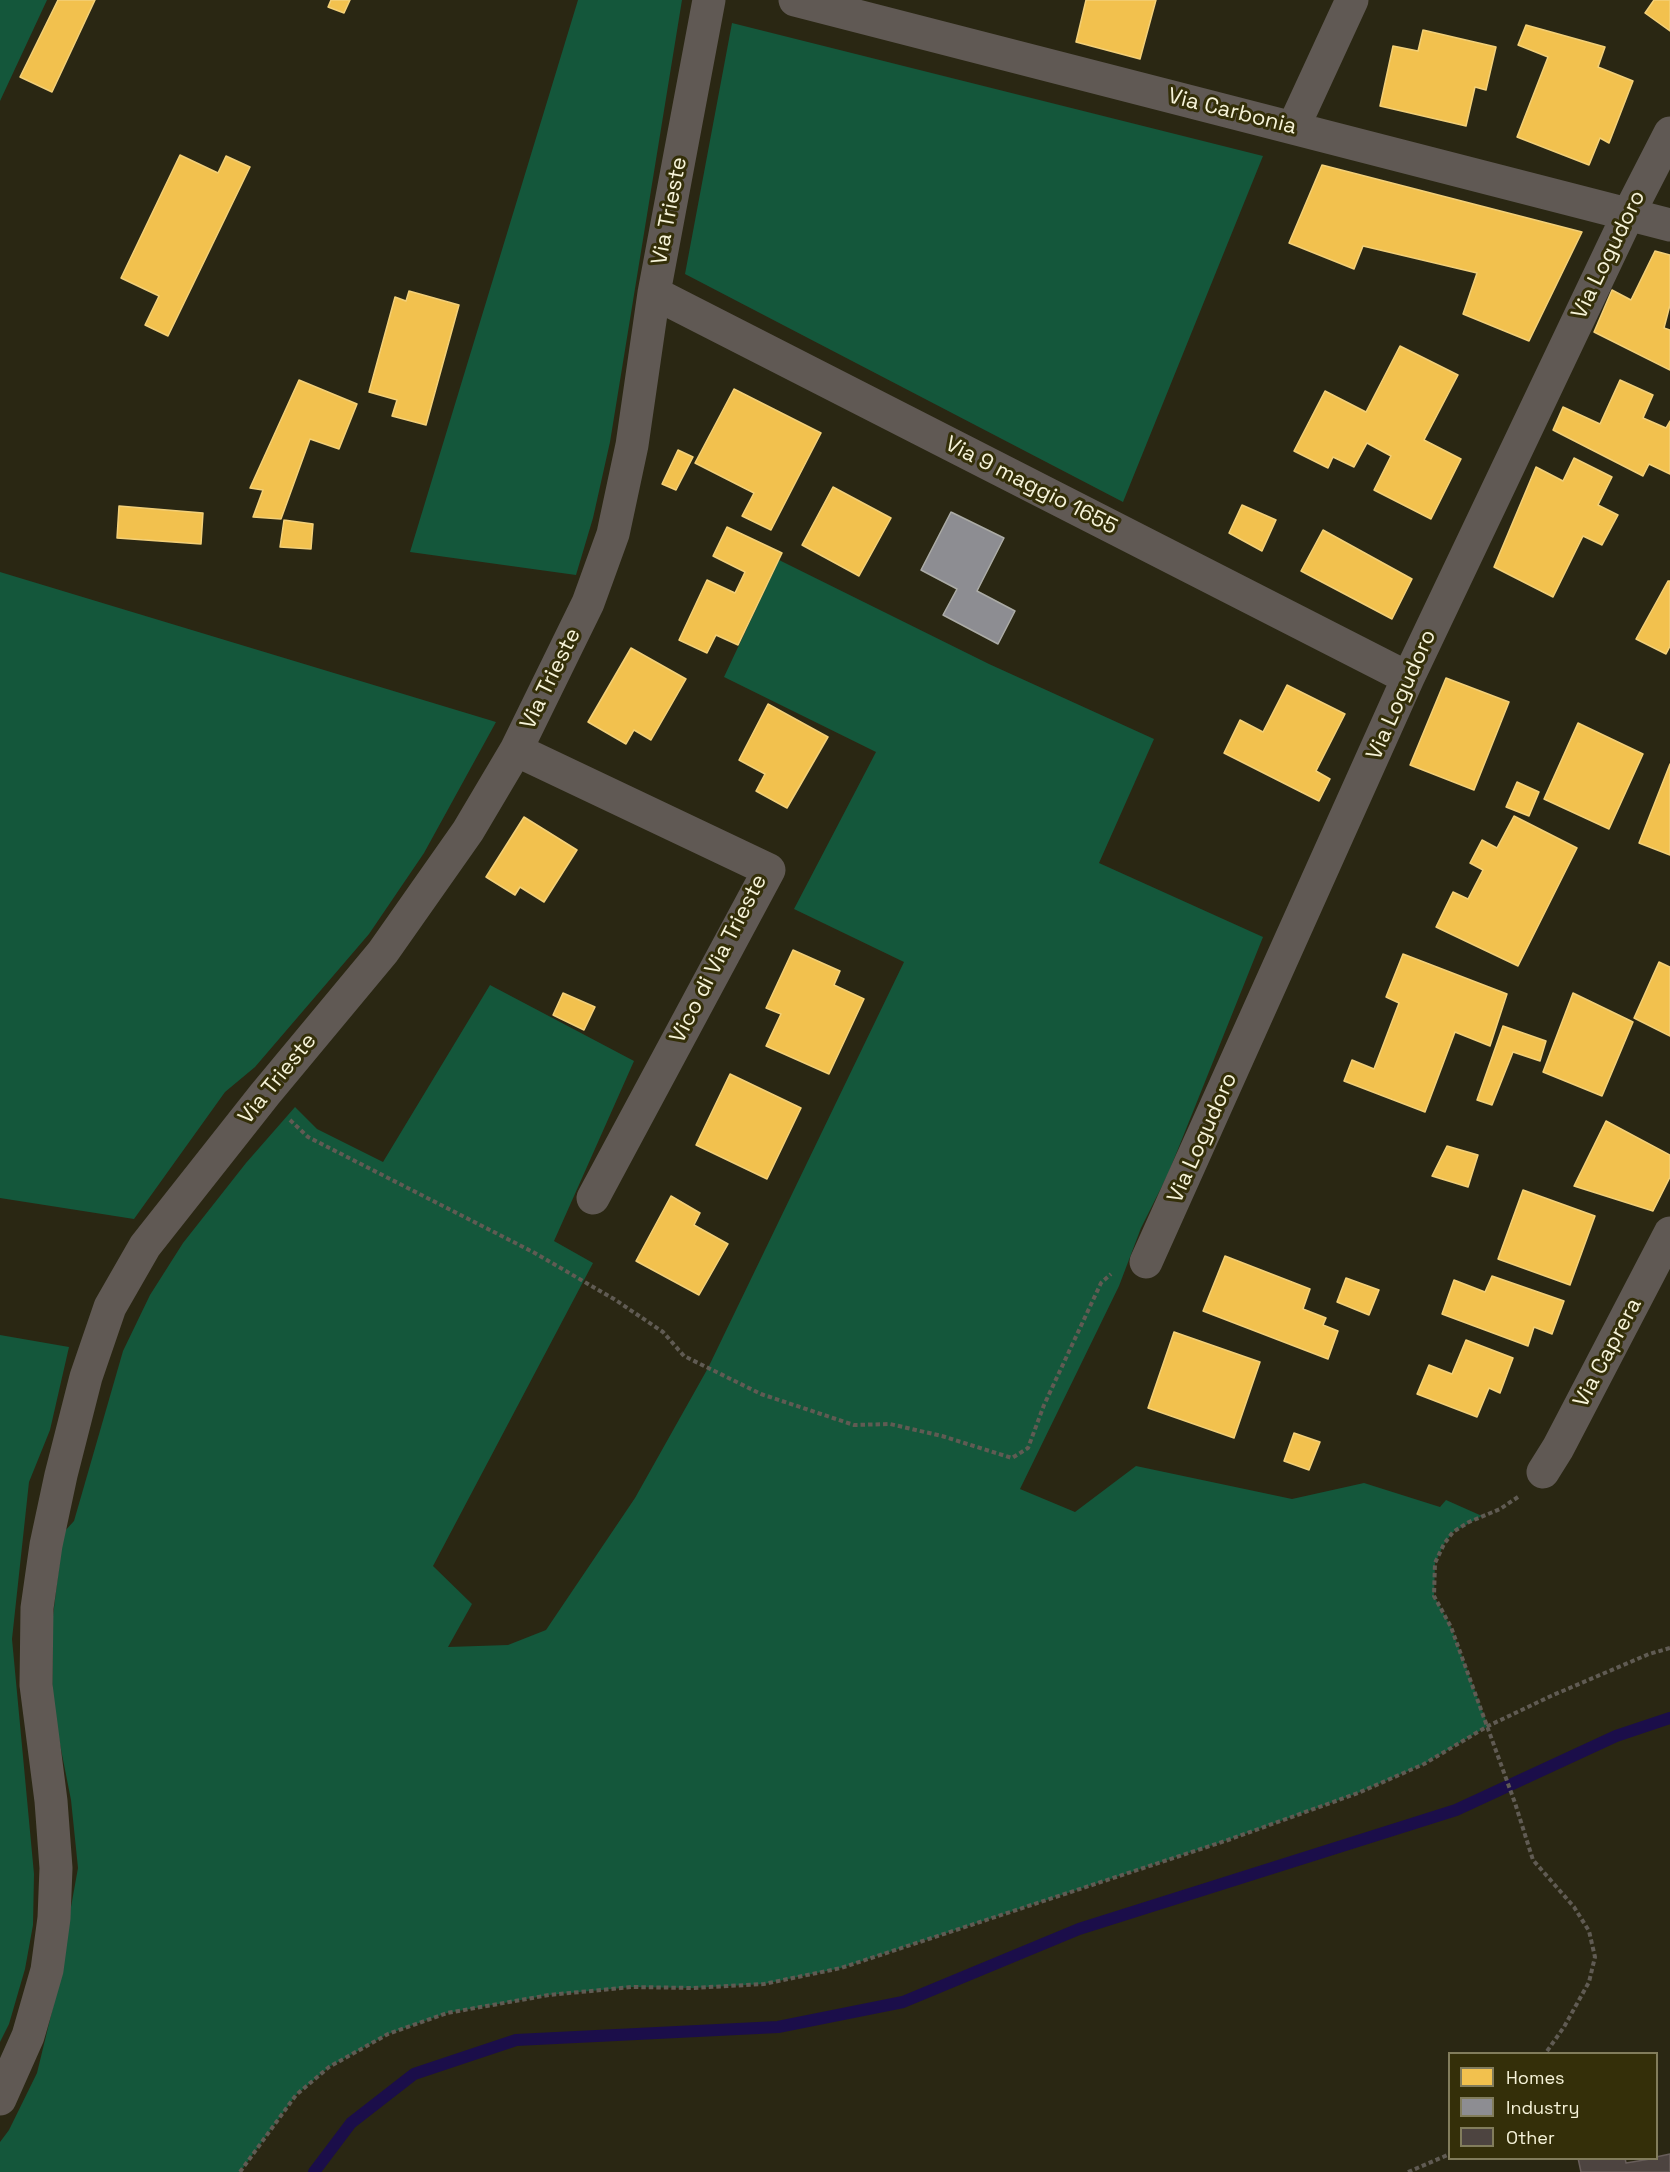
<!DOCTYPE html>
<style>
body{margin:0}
#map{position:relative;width:1670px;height:2172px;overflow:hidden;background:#2a2713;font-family:"Space Grotesk",sans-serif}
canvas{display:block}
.legend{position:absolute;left:1448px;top:2052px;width:210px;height:108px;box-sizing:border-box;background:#342f09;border:2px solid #827d5c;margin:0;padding:8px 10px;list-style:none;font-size:18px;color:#f6f3d9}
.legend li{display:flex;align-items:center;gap:12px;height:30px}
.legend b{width:30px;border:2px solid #827d5c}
</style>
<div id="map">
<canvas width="1670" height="2172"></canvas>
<ul class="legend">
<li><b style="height:16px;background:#f2c14e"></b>Homes</li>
<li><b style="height:16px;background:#8d8d92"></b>Industry</li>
<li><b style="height:16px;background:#4d4440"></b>Other</li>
</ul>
</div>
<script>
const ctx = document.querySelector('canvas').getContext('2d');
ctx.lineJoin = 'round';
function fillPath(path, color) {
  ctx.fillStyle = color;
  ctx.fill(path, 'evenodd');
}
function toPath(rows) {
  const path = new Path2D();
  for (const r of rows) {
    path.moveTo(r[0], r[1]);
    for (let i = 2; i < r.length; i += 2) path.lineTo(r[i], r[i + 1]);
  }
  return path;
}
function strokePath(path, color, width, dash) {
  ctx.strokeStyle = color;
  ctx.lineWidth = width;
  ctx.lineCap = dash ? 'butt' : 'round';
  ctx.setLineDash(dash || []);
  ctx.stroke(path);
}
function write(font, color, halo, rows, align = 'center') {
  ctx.font = font + ' "Space Grotesk",sans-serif';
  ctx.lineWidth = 6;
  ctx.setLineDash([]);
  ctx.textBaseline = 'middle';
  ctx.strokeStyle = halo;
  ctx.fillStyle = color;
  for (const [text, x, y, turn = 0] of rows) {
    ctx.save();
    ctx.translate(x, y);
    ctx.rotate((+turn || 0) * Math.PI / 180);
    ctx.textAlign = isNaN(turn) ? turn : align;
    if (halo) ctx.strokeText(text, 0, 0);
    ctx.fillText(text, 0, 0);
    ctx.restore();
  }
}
fillPath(toPath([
 [0,0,47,0,0,101],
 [578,0,682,0,610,442,593,518,576,575,410,552],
 [732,23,1263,156,1123,502,685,274],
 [779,560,989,664,1154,739,1099,863,1263,937,1168,1174,1141,1228,1119,1286,1020,1489,1075,1512,1136,1466,1292,1499,1364,1483,1440,1507,1446,1500,1482,1516,1453,1532,1444,1544,1435,1563,1434,1596,1451,1627,1488,1726,1424,1764,1358,1793,1228,1840,841,1968,764,1984,693,1988,632,1987,549,1995,447,2013,388,2034,329,2067,296,2095,240,2172,0,2172,0,2142,9,2130,37,2073,53,2007,78,1868,71,1800,52,1704,53,1616,63,1533,74,1521,123,1351,150,1295,183,1243,246,1163,295,1107,317,1129,383,1162,490,985,634,1061,554,1241,593,1263,433,1566,472,1604,448,1647,508,1645,546,1630,635,1498,708,1368,904,962,794,909,876,752,724,677],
 [0,572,496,722,424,853,369,934,255,1067,225,1092,134,1219,0,1198],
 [0,1335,69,1347,50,1430,29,1482,12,1639,34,1874,33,1925,25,1969,9,2024,0,2042]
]), '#14573b');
const homes = toPath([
 [58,0,95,0,52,92,20,77,58,0],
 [331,0,350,0,344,13,328,7,331,0],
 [1086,0,1156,0,1140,59,1076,42,1086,0],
 [1654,0,1670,0,1670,31,1645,13,1654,0],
 [1526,25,1605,47,1598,67,1633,81,1609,143,1600,138,1589,165,1517,137,1548,57,1518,45,1526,25],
 [1423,30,1496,47,1486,90,1475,87,1466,126,1380,106,1393,46,1418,51,1423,30],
 [180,155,218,173,226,156,250,167,168,336,145,325,159,296,121,278,180,155],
 [1322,165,1582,232,1529,341,1463,314,1477,273,1363,246,1354,269,1289,243,1322,165],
 [1655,251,1670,255,1670,305,1664,328,1670,330,1670,370,1594,332,1612,290,1631,300,1655,251],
 [409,291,459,305,426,425,392,416,397,400,369,392,395,297,406,301,409,291],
 [1400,346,1458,375,1424,440,1461,459,1431,519,1374,490,1391,456,1367,443,1354,467,1333,457,1328,468,1294,451,1325,391,1366,412,1400,346],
 [299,380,357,404,339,449,310,439,281,519,253,517,263,490,250,488,299,380],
 [1620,380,1653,395,1643,418,1666,428,1670,421,1670,474,1649,464,1643,476,1553,430,1563,407,1600,424,1620,380],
 [734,389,821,433,771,530,742,516,754,493,695,463,734,389],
 [678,450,693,457,676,490,662,484,678,450],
 [1574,458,1612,477,1598,505,1618,515,1602,545,1583,536,1553,597,1494,567,1536,467,1563,481,1574,458],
 [833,487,891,518,859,576,802,545,833,487],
 [1242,505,1276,520,1262,551,1229,533,1242,505],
 [119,506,203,513,201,544,117,538,119,506],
 [284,520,313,524,311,549,280,547,284,520],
 [727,527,782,553,738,645,716,635,707,653,679,640,707,580,735,593,745,572,713,556,727,527],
 [1323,530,1412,579,1392,619,1301,571,1323,530],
 [1668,581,1670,581,1670,646,1666,654,1636,639,1668,581],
 [631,648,686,679,651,740,634,730,626,744,588,722,631,648],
 [1446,678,1509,702,1474,790,1410,765,1446,678],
 [1287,685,1345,714,1316,771,1330,779,1319,801,1224,753,1240,720,1263,732,1287,685],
 [768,704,828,737,787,808,756,791,765,774,739,760,768,704],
 [1578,723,1643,754,1609,829,1544,799,1578,723],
 [1670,764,1670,855,1639,843,1670,764],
 [1517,782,1539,792,1529,816,1506,807,1517,782],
 [1514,816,1577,848,1518,966,1436,927,1453,892,1468,899,1483,870,1470,863,1482,840,1497,848,1514,816],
 [524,817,577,850,544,902,520,887,515,895,486,877,524,817],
 [793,950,840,971,834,985,864,999,829,1074,766,1046,781,1014,766,1008,793,950],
 [1403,954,1507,994,1490,1046,1455,1032,1425,1112,1344,1081,1352,1060,1374,1069,1399,1003,1386,997,1403,954],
 [1659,962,1670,967,1670,1036,1634,1018,1659,962],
 [563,993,595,1007,584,1030,553,1015,563,993],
 [1573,993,1633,1022,1602,1096,1543,1072,1573,993],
 [1503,1026,1546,1041,1540,1061,1513,1052,1492,1105,1477,1100,1503,1026],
 [730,1074,801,1108,767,1179,696,1145,730,1074],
 [1606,1121,1670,1155,1670,1177,1653,1211,1574,1186,1606,1121],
 [1447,1146,1478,1155,1468,1187,1432,1176,1447,1146],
 [1523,1190,1595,1216,1570,1285,1498,1259,1523,1190],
 [671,1196,700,1213,694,1225,728,1244,699,1295,636,1261,671,1196],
 [1225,1256,1310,1289,1303,1309,1326,1318,1323,1325,1338,1331,1328,1359,1203,1311,1225,1256],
 [1492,1276,1564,1301,1552,1334,1534,1327,1528,1346,1442,1314,1454,1280,1485,1292,1492,1276],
 [1346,1278,1379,1290,1369,1315,1337,1302,1346,1278],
 [1174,1332,1260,1362,1234,1438,1148,1408,1174,1332],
 [1466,1340,1513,1358,1500,1393,1489,1388,1477,1417,1417,1394,1429,1365,1452,1374,1466,1340],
 [1294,1433,1320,1442,1309,1470,1284,1461,1294,1433]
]);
fillPath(homes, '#f2c14e');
strokePath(homes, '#f3d078', 1.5);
const industry = toPath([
 [951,512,1004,538,977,591,1015,611,998,644,943,615,957,589,921,570,951,512]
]);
fillPath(industry, '#8d8d92');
strokePath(industry, '#acaca7', 1.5);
strokePath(toPath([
 [314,2172,351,2123,414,2074,516,2040,778,2027,903,2002,1079,1929,1456,1810,1616,1736,1670,1718]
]), '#1b0e4a', 12);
const building = toPath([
 [1670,2154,1670,2172,1581,2172,1578,2158,1625,2158,1626,2163,1656,2158,1656,2157,1670,2154]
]);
fillPath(building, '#4d4440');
strokePath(building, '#685e5a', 1.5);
strokePath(toPath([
 [290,1120,308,1137,533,1252,614,1299,663,1332,684,1356,761,1394,854,1425,890,1424,942,1436,1012,1458,1028,1448,1044,1405,1101,1283,1111,1274],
 [1518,1497,1500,1509,1469,1522,1453,1532,1444,1544,1435,1563,1434,1596,1451,1627,1515,1803,1533,1860,1574,1907,1589,1931,1595,1957,1589,1982,1564,2027,1545,2054],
 [240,2172,296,2095,329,2067,388,2034,447,2013,549,1995,632,1987,693,1988,764,1984,841,1968,1228,1840,1358,1793,1424,1764,1488,1726,1551,1696,1649,1654,1670,1648],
 [1408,2172,1450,2154]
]), '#605b53', 4, [4.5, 3]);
strokePath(toPath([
 [795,0,1670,225],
 [1293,128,1352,0],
 [654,293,1408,678],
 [516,750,769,870,593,1198],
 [1146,1262,1408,678,1628,215,1670,133],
 [1543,1472,1558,1448,1670,1233],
 [0,2099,28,2036,47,1970,54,1918,56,1868,51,1801,36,1685,37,1608,46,1545,61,1475,86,1377,110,1307,145,1246,265,1094,383,952,468,831,516,750,588,603,613,534,632,445,654,293,709,0]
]), '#605954', 33);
write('22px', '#f6f3d9', '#342f09', [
 ["Via Carbonia",1232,112,14],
 ["Via Trieste",670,211,-79],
 ["Via Logudoro",1609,255,-64],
 ["Via 9 maggio 1655",1031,486,27],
 ["Via Trieste",551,679,-64],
 ["Via Logudoro",1402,695,-66],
 ["Vico di Via Trieste",719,959,-63],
 ["Via Trieste",278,1079,-51],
 ["Via Logudoro",1203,1138,-66],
 ["Via Caprera",1608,1353,-62]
]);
</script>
